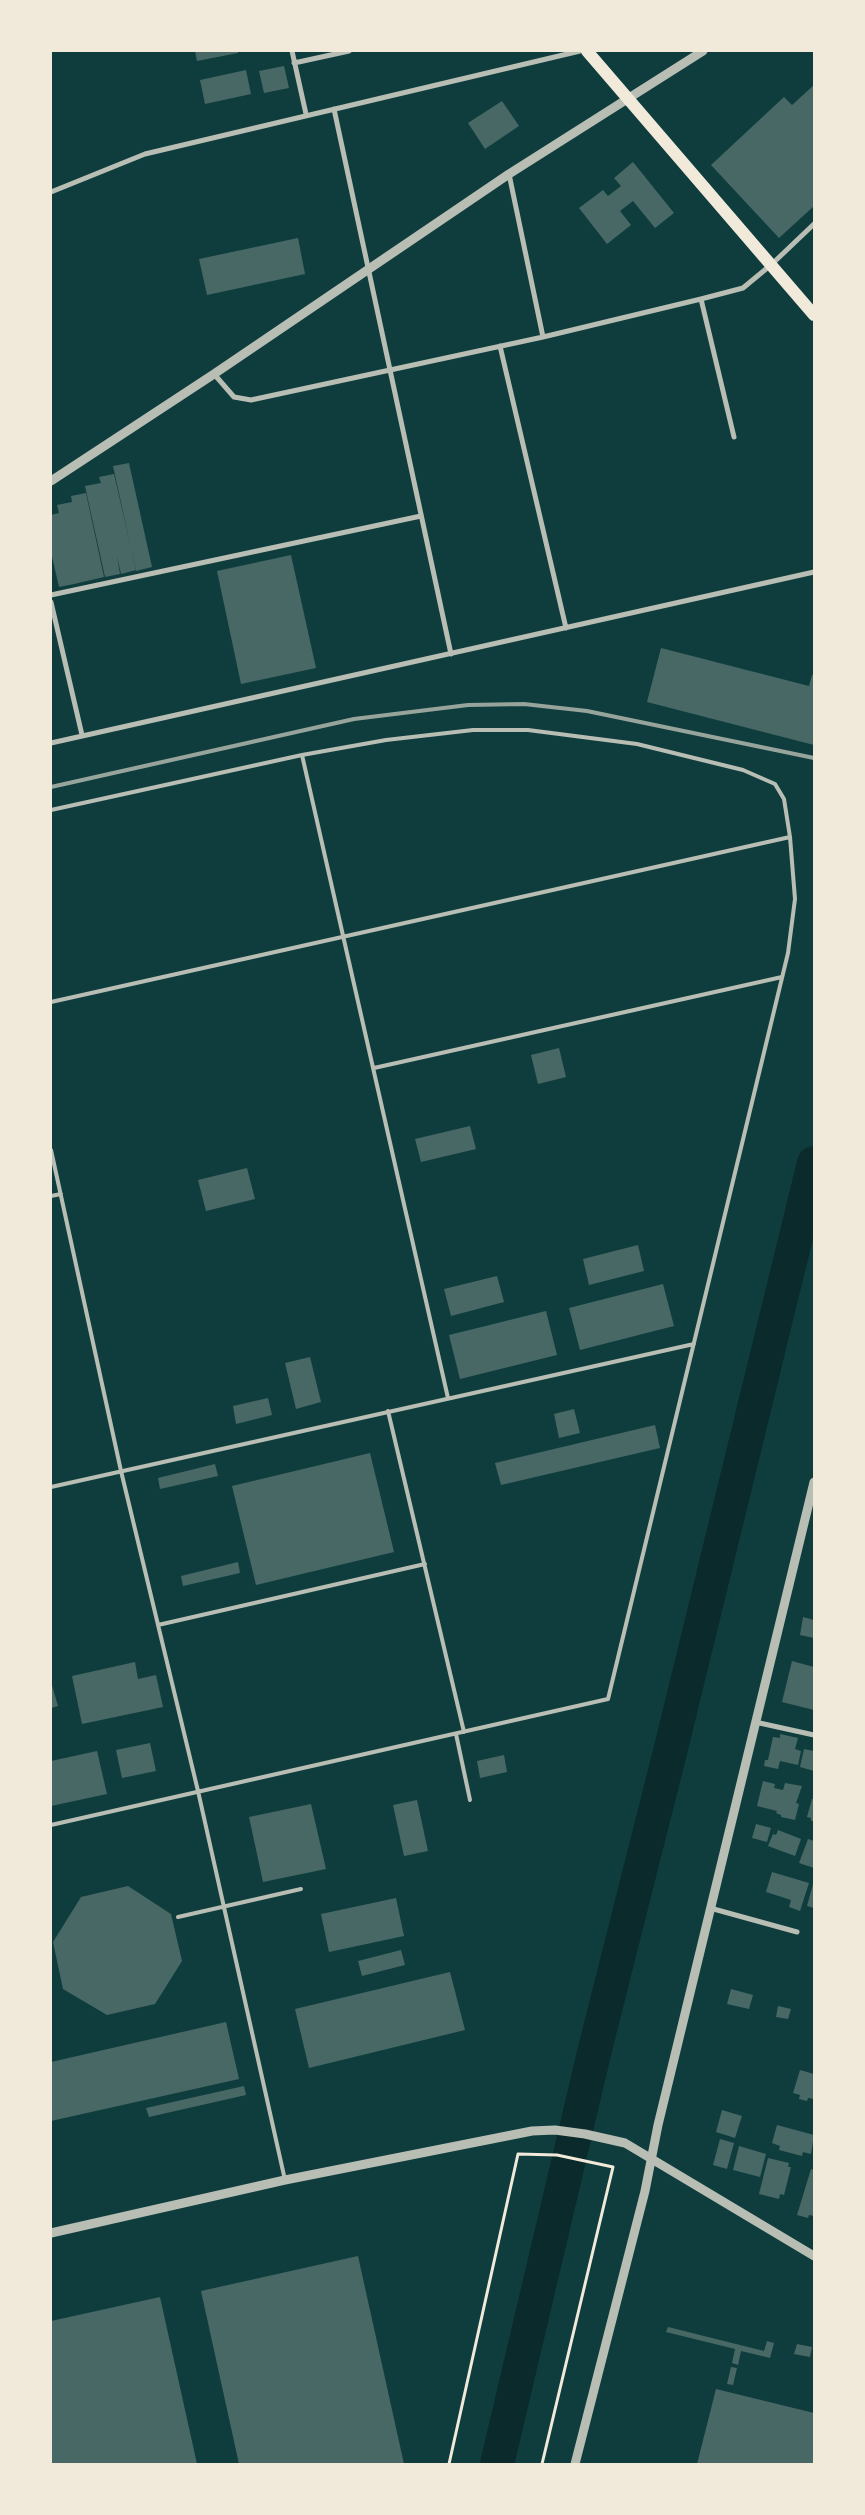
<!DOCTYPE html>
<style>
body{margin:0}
#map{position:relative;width:865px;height:2515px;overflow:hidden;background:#0f3d3e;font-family:Lato,sans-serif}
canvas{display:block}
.frame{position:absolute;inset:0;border:52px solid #f1e9da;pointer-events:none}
</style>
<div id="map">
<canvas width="865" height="2515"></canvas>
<div class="frame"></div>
</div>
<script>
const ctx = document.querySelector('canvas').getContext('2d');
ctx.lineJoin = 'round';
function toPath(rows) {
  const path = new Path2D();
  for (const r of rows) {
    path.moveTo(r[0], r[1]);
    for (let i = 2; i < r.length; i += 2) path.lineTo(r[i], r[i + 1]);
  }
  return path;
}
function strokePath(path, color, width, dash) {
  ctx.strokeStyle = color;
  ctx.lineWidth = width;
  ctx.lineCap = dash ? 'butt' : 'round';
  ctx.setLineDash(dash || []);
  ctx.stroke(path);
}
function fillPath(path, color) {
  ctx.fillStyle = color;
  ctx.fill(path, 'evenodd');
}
strokePath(toPath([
 [497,2464,595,2049,671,1748,814,1163]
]), '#0a2a2b', 34);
fillPath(toPath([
 [195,51,238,51,238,53,197,61],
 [284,66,289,88,264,93,259,71],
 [246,70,251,94,205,104,200,80],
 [814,85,814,206,779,238,711,165,784,97,792,105],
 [502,101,519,126,485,149,468,123],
 [633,162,674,213,655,228,633,201,620,211,631,225,607,244,579,208,603,190,608,196,621,186,614,178],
 [298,238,305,274,207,295,199,259],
 [129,463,152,567,136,571,113,466],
 [114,474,136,570,121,574,117,556,120,574,105,577,85,486,101,483,99,477],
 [86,493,104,577,74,584,70,569,74,584,59,587,51,552,51,515,59,513,57,505,72,502,71,496],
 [291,555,316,668,241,684,217,571],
 [661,648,809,686,812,675,814,675,814,745,647,702],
 [559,1048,566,1077,538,1084,531,1055],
 [470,1126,476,1149,421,1162,415,1139],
 [247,1168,255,1199,206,1211,198,1180],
 [638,1245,644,1271,589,1285,583,1259],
 [497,1276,504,1302,451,1316,444,1289],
 [663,1284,674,1326,580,1350,569,1308],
 [546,1311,557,1355,460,1379,449,1335],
 [310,1357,321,1402,296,1409,285,1363],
 [268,1398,272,1415,236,1424,233,1406],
 [574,1409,580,1433,559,1438,554,1414],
 [655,1425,660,1448,501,1485,495,1463],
 [370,1453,394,1552,256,1585,232,1486],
 [215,1464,218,1476,160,1489,158,1478],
 [238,1562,240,1573,183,1586,181,1576],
 [803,1617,814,1620,814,1638,800,1635],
 [792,1661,814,1667,814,1710,782,1702],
 [135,1662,138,1679,156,1675,163,1707,82,1724,72,1676],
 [51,1682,58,1706,51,1708],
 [780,1734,798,1738,795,1749,801,1751,798,1765,780,1761,778,1769,764,1766,765,1760,768,1760,773,1737,780,1738],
 [150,1743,156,1771,122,1778,116,1750],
 [804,1749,814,1751,814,1771,800,1767],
 [97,1751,107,1794,51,1806,51,1761],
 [504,1755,507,1772,480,1778,477,1761],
 [763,1781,775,1784,774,1788,783,1790,785,1783,802,1786,796,1803,799,1804,795,1820,781,1817,781,1815,776,1813,777,1811,757,1806],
 [812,1799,814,1799,814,1821,811,1821,811,1818,807,1817],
 [417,1800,428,1851,404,1856,393,1805],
 [311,1804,326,1869,263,1882,249,1817],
 [756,1824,771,1828,767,1842,752,1838],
 [778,1830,801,1839,795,1856,768,1846,773,1834,776,1835],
 [808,1839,814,1841,814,1868,799,1863],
 [772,1872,809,1883,800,1911,789,1907,791,1900,766,1892],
 [813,1884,814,1884,814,1908,807,1906],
 [128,1886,171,1914,182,1961,155,2004,107,2015,63,1989,53,1942,81,1897],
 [396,1898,404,1936,329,1952,321,1914],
 [401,1950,405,1965,362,1976,358,1961],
 [450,1972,465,2030,309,2068,295,2009],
 [731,1989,753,1995,749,2009,727,2004],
 [778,2006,791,2009,788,2019,776,2017],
 [226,2022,239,2079,51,2121,51,2062],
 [800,2070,814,2074,814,2099,808,2098,807,2101,799,2099,800,2095,793,2093],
 [244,2086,246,2095,149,2117,146,2108],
 [722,2110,742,2116,735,2138,716,2132],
 [777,2125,814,2135,811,2154,803,2152,802,2156,779,2150,780,2146,772,2143],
 [720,2139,734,2143,727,2169,713,2165],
 [739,2146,766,2154,760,2177,733,2170],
 [768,2158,789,2163,788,2167,791,2167,784,2195,780,2194,779,2199,759,2194],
 [811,2169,814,2170,814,2216,809,2215,808,2218,797,2215],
 [358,2256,404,2464,239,2464,201,2291],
 [160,2297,197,2464,51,2464,51,2321],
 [668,2327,764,2351,767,2341,774,2343,770,2358,741,2351,738,2365,732,2363,735,2349,666,2332],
 [797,2344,812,2347,810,2357,794,2354],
 [731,2367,737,2368,733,2385,727,2384],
 [716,2389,814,2413,814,2464,697,2464]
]), '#486865');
strokePath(toPath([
 [449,2464,518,2154,557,2155,613,2167,542,2464]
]), '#f1e9da', 3);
strokePath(toPath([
 [302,755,448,1398],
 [51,810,302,755,386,740,473,730,528,730,637,744,743,770,775,784,784,799,790,837,795,899,788,953,608,1699,51,1825],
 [51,1002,790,837],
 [374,1068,782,977],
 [51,1150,121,1471,198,1791,285,2180],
 [51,1196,61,1194],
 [388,1411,464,1732],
 [51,1487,694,1344],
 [158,1625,425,1564],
 [456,1734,470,1800],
 [178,1917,301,1889]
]), '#b8beb3', 4);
strokePath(toPath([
 [292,51,306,114],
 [294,63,349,51],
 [334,109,451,654],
 [509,174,543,337],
 [51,192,145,154,580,51],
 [701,299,734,437],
 [500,346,566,628],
 [214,374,234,397,251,400,543,337,701,299,743,288,772,264,814,224],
 [51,595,421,516],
 [51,602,82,735],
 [51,743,814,572],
 [755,1722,814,1735],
 [710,1908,797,1932]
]), '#b8beb3', 5);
strokePath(toPath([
 [51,481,214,374,509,174,703,51],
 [51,2233,285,2180,532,2131,555,2130,585,2134,625,2143,814,2256],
 [575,2464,645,2191,658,2125,814,1482]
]), '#b8beb3', 9);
strokePath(toPath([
 [587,51,814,315]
]), '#f1e9da', 12);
strokePath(toPath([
 [51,787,354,719,468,705,524,704,587,711,814,758]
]), '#97a49c', 4);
</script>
